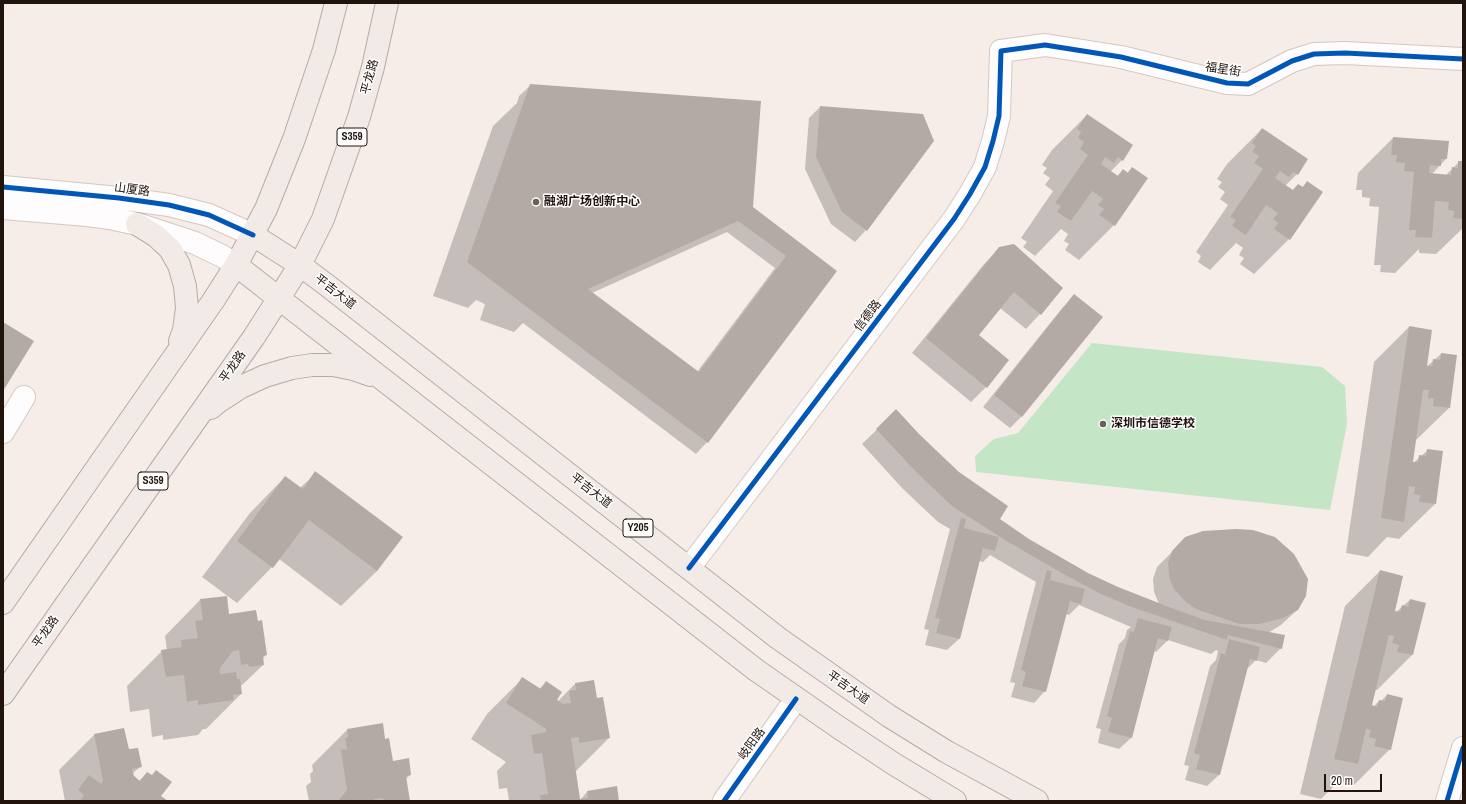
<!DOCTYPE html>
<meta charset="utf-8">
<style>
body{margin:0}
#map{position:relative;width:1466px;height:804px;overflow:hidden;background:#f6ede9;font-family:"Archivo Narrow",sans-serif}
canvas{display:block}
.frame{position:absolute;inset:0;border:4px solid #20140c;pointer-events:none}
.scale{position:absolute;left:1324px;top:774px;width:58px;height:18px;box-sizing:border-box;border:2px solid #20140c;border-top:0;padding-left:5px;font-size:12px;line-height:14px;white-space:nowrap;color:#20140c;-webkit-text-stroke:3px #fff;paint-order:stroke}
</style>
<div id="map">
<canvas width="1466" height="804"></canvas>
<div class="frame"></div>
<div class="scale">20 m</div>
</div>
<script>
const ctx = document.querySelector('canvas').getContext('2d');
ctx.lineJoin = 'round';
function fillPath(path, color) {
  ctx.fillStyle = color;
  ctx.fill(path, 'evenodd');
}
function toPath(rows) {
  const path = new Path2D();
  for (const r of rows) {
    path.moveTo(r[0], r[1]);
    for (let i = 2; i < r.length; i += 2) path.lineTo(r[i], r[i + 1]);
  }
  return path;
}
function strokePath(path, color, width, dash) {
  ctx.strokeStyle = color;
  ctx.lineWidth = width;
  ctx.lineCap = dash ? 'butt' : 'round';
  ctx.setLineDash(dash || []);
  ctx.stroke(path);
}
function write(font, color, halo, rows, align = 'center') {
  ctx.font = font + ' "Archivo Narrow","Noto Sans SC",sans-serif';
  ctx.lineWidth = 3;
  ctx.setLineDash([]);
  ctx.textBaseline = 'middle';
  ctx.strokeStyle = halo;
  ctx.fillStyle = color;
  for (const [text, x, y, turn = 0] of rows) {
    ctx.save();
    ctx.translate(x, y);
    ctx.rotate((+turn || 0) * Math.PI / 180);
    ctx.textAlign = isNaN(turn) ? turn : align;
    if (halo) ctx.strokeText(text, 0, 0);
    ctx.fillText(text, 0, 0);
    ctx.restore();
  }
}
fillPath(toPath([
 [1092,343,1322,367,1345,386,1347,424,1330,510,976,472,975,456,994,439,1018,433]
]), '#c4e5c6');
fillPath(toPath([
 [531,85,752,207,836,271,707,442,696,454,523,323,514,332,480,320,485,304,476,300,468,308,433,296,493,126,517,103,519,96],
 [727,232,775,268,697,372,592,293],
 [820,107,866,230,855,242,831,224,805,169,809,118],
 [1087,115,1122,160,1110,172,1117,176,1123,171,1127,173,1132,168,1114,225,1079,260,1065,250,1069,244,1064,241,1068,234,1061,229,1035,256,1023,247,1027,242,1021,238,1053,191,1045,185,1050,178,1043,173,1047,168,1042,165,1052,150],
 [1262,129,1297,174,1285,186,1292,191,1298,185,1302,188,1307,182,1289,239,1254,274,1240,264,1244,258,1239,255,1243,248,1236,243,1210,270,1198,262,1201,256,1196,252,1228,205,1220,199,1225,192,1218,187,1222,182,1217,179,1227,164],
 [1393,138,1446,159,1431,175,1445,176,1459,162,1463,162,1463,228,1436,254,1419,253,1419,249,1395,273,1380,272,1381,265,1374,265,1379,207,1369,206,1370,198,1362,197,1362,190,1356,190,1358,173],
 [1000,248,1040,314,1026,329,1000,308,978,335,986,387,971,402,912,353,985,263],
 [1075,296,1101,317,1021,417,1010,428,983,407,1063,307],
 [1409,327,1425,368,1441,354,1449,408,1415,441,1412,464,1428,450,1435,504,1399,539,1387,537,1368,557,1346,553,1374,362],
 [896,411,999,519,1028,540,1088,574,1117,588,1159,604,1154,592,1153,579,1157,567,1186,538,1297,610,1281,625,1268,633,1281,648,1266,663,1256,660,1246,670,1219,775,1207,786,1185,780,1189,766,1184,765,1210,666,1216,660,1218,651,1216,650,1211,654,1168,640,1156,652,1154,651,1131,738,1119,749,1098,743,1101,729,1096,728,1119,644,1125,638,1127,630,1131,627,1079,605,1069,615,1065,614,1045,691,1034,703,1011,697,1015,683,1010,682,1036,582,990,555,983,562,979,561,959,639,947,650,925,645,929,630,924,629,950,529,938,522,902,488,862,444],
 [316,473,401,537,377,571,341,606,279,559,272,567,237,603,202,577,250,513,285,477,300,488],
 [1380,571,1393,611,1396,612,1410,600,1425,604,1412,655,1377,690,1375,690,1371,706,1373,707,1379,701,1381,701,1387,695,1390,749,1354,785,1339,781,1321,799,1300,794,1345,606],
 [226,597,228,615,266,655,262,659,263,665,240,687,241,694,206,729,203,729,198,735,163,740,163,735,152,737,149,709,130,712,127,686,162,651,167,650,165,636,200,600],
 [523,678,539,689,546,682,555,700,558,701,575,684,593,681,596,699,609,738,575,772,580,800,587,792,618,801,509,801,507,788,499,789,497,771,506,762,471,739,487,714],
 [348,729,384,740,392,762,410,775,406,779,409,801,309,801,306,786,311,782,310,774,313,771,312,765],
 [94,735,128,751,141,766,132,774,139,781,147,773,160,796,165,801,65,801,59,770]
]), '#0003');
fillPath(toPath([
 [530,84,761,101,753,207,837,271,708,443,467,262],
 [738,221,786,256,699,372,588,289],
 [820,106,923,114,934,141,867,231,842,212,816,157],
 [1087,114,1133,145,1123,161,1118,157,1114,163,1105,157,1101,164,1118,176,1123,169,1128,173,1132,167,1148,178,1115,226,1099,215,1104,209,1098,205,1103,199,1092,191,1071,221,1057,212,1061,206,1055,203,1088,155,1080,149,1084,142,1078,138,1081,132,1077,129],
 [1262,128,1308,159,1298,175,1293,172,1289,177,1280,171,1275,178,1293,190,1298,184,1303,187,1307,181,1323,192,1290,240,1274,229,1278,223,1273,219,1278,213,1266,205,1246,235,1232,226,1236,220,1230,217,1263,169,1254,163,1259,156,1252,152,1256,146,1252,143],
 [1393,137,1449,141,1447,159,1441,159,1441,166,1430,165,1429,173,1451,175,1452,167,1458,168,1458,161,1463,161,1463,219,1453,218,1454,211,1448,210,1449,202,1435,201,1432,238,1415,237,1416,230,1409,230,1414,172,1404,171,1405,163,1396,162,1397,155,1391,155],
 [1014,244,1063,288,1041,315,1014,292,979,335,1009,360,987,388,926,338,999,247],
 [1074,294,1103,317,1022,417,994,395],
 [3,322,34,341,3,391],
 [1409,326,1432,330,1427,366,1432,366,1433,359,1440,360,1441,353,1457,355,1450,408,1433,406,1434,398,1428,398,1429,390,1423,390,1413,462,1418,462,1419,455,1426,456,1427,449,1443,451,1436,504,1419,502,1420,495,1414,494,1415,487,1409,486,1404,522,1381,518],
 [896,409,919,434,959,472,1008,506,1000,519,1029,539,1088,573,1118,587,1169,607,1205,620,1285,635,1282,649,1228,635,1227,640,1129,606,1099,593,1067,576,1010,543,953,507,917,473,876,429],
 [315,471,403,537,377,571,309,520,273,568,237,541,285,476,303,489],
 [961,518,966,519,964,528,999,537,995,551,983,548,960,639,936,633,940,619,935,618],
 [1236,529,1253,530,1275,537,1294,554,1308,579,1306,596,1298,610,1283,618,1259,624,1239,624,1196,609,1186,602,1174,589,1169,577,1168,563,1172,551,1185,537,1203,531],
 [1047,570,1052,571,1050,580,1085,589,1081,604,1070,601,1046,692,1022,686,1026,672,1021,670],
 [1380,570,1403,576,1395,611,1400,612,1402,605,1408,607,1410,599,1426,603,1413,655,1397,652,1399,645,1392,643,1394,636,1389,635,1372,705,1377,707,1379,700,1385,701,1387,694,1403,698,1391,750,1374,746,1376,739,1369,737,1371,730,1366,729,1358,764,1334,759],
 [227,596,229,614,256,610,258,621,262,620,267,655,263,656,264,665,249,667,248,664,241,665,239,650,233,651,220,668,220,674,236,672,237,679,240,679,242,694,233,695,234,700,198,705,198,700,187,702,184,675,166,677,161,650,182,647,181,640,198,638,195,621,203,620,200,599],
 [1138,618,1172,627,1168,641,1158,638,1132,738,1108,732,1112,718,1107,716,1130,631,1134,632],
 [1229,639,1260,647,1257,661,1250,659,1220,775,1196,769,1200,755,1194,753,1221,653,1225,655],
 [522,677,541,689,546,681,562,692,557,700,563,704,571,703,569,691,576,690,575,683,594,680,597,698,603,697,610,738,579,743,579,737,571,738,580,799,588,798,587,791,617,786,619,801,541,801,540,795,548,794,542,753,534,754,531,735,546,732,546,729,506,703],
 [383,723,385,739,389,738,393,761,409,758,411,775,406,776,410,801,384,801,383,798,374,799,375,801,338,801,347,790,341,750,347,749,345,738,348,737,347,729],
 [124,728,129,749,138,748,142,767,132,769,134,776,140,781,147,772,152,775,156,770,172,782,161,796,168,801,80,801,84,795,78,790,89,775,101,784,103,781,94,734]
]), '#b4aaa5');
const minor = toPath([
 [3,187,119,198,169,205,209,215,253,235],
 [3,208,87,215,110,218,137,224,195,243,222,256,236,265],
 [3,432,24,397],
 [689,568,954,219,970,194,985,167,993,141,999,116,1001,51],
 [724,801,796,699]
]);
const tertiary = toPath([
 [1001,51,1045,45,1121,57,1227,83,1248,84,1292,61,1314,54,1345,53,1463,59],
 [1447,801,1463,748]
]);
const primary = toPath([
 [137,224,156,236,170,249,179,265,185,286,187,308,184,330,180,341],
 [253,235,300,265,328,286,778,638,889,716,947,752,1037,801],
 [236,265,756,670,838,727,894,764,955,801],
 [211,408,218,402,241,387,265,376,292,368,312,365,333,365,353,369,370,375],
 [3,603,213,301,236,265,266,209,294,139,324,50,336,3],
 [3,694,254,337,300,265,323,219,359,117,373,67,387,3]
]);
strokePath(minor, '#d3c8c2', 24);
strokePath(tertiary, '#d3c8c2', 24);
strokePath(primary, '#b8a9a5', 24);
strokePath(minor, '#fefcfc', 22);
strokePath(tertiary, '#fefcfc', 22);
strokePath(primary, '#f1eae7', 22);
strokePath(toPath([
 [3,187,119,198,169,205,209,215,253,235],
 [689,568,954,219,970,194,985,167,993,141,999,116,1001,51,1045,45,1121,57,1227,83,1248,84,1292,61,1314,54,1345,53,1463,59],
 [724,801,796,699],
 [1447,801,1463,748]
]), '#0057b8', 5);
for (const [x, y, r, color] of [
 [536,202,4,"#6b6059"],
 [1103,424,4,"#6b6059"]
]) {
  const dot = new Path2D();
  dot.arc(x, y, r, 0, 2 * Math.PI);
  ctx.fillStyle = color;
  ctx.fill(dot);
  strokePath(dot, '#fff', 1.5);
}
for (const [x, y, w] of [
 [352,137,30],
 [153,481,30],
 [638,528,30]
]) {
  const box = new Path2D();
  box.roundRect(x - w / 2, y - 9, w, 18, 3);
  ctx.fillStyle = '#fff';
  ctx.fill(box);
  strokePath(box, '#20140c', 1);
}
write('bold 11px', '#20140c', null, [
 ["S359",352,137],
 ["S359",153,481],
 ["Y205",638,528]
]);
write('12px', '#20140c', '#fff', [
 ["福星街",1223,70,9],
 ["平龙路",370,77,-75],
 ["山厦路",132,190,7],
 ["平吉大道",335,292,38],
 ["信德路",868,316,-53],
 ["平龙路",233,367,-55],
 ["平吉大道",591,491,38],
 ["平龙路",46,632,-55],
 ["平吉大道",848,688,35],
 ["岐阳路",752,744,-54]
]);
write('bold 12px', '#20140c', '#fff', [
 ["融湖广场创新中心",544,202],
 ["深圳市信德学校",1111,424]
], 'left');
</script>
